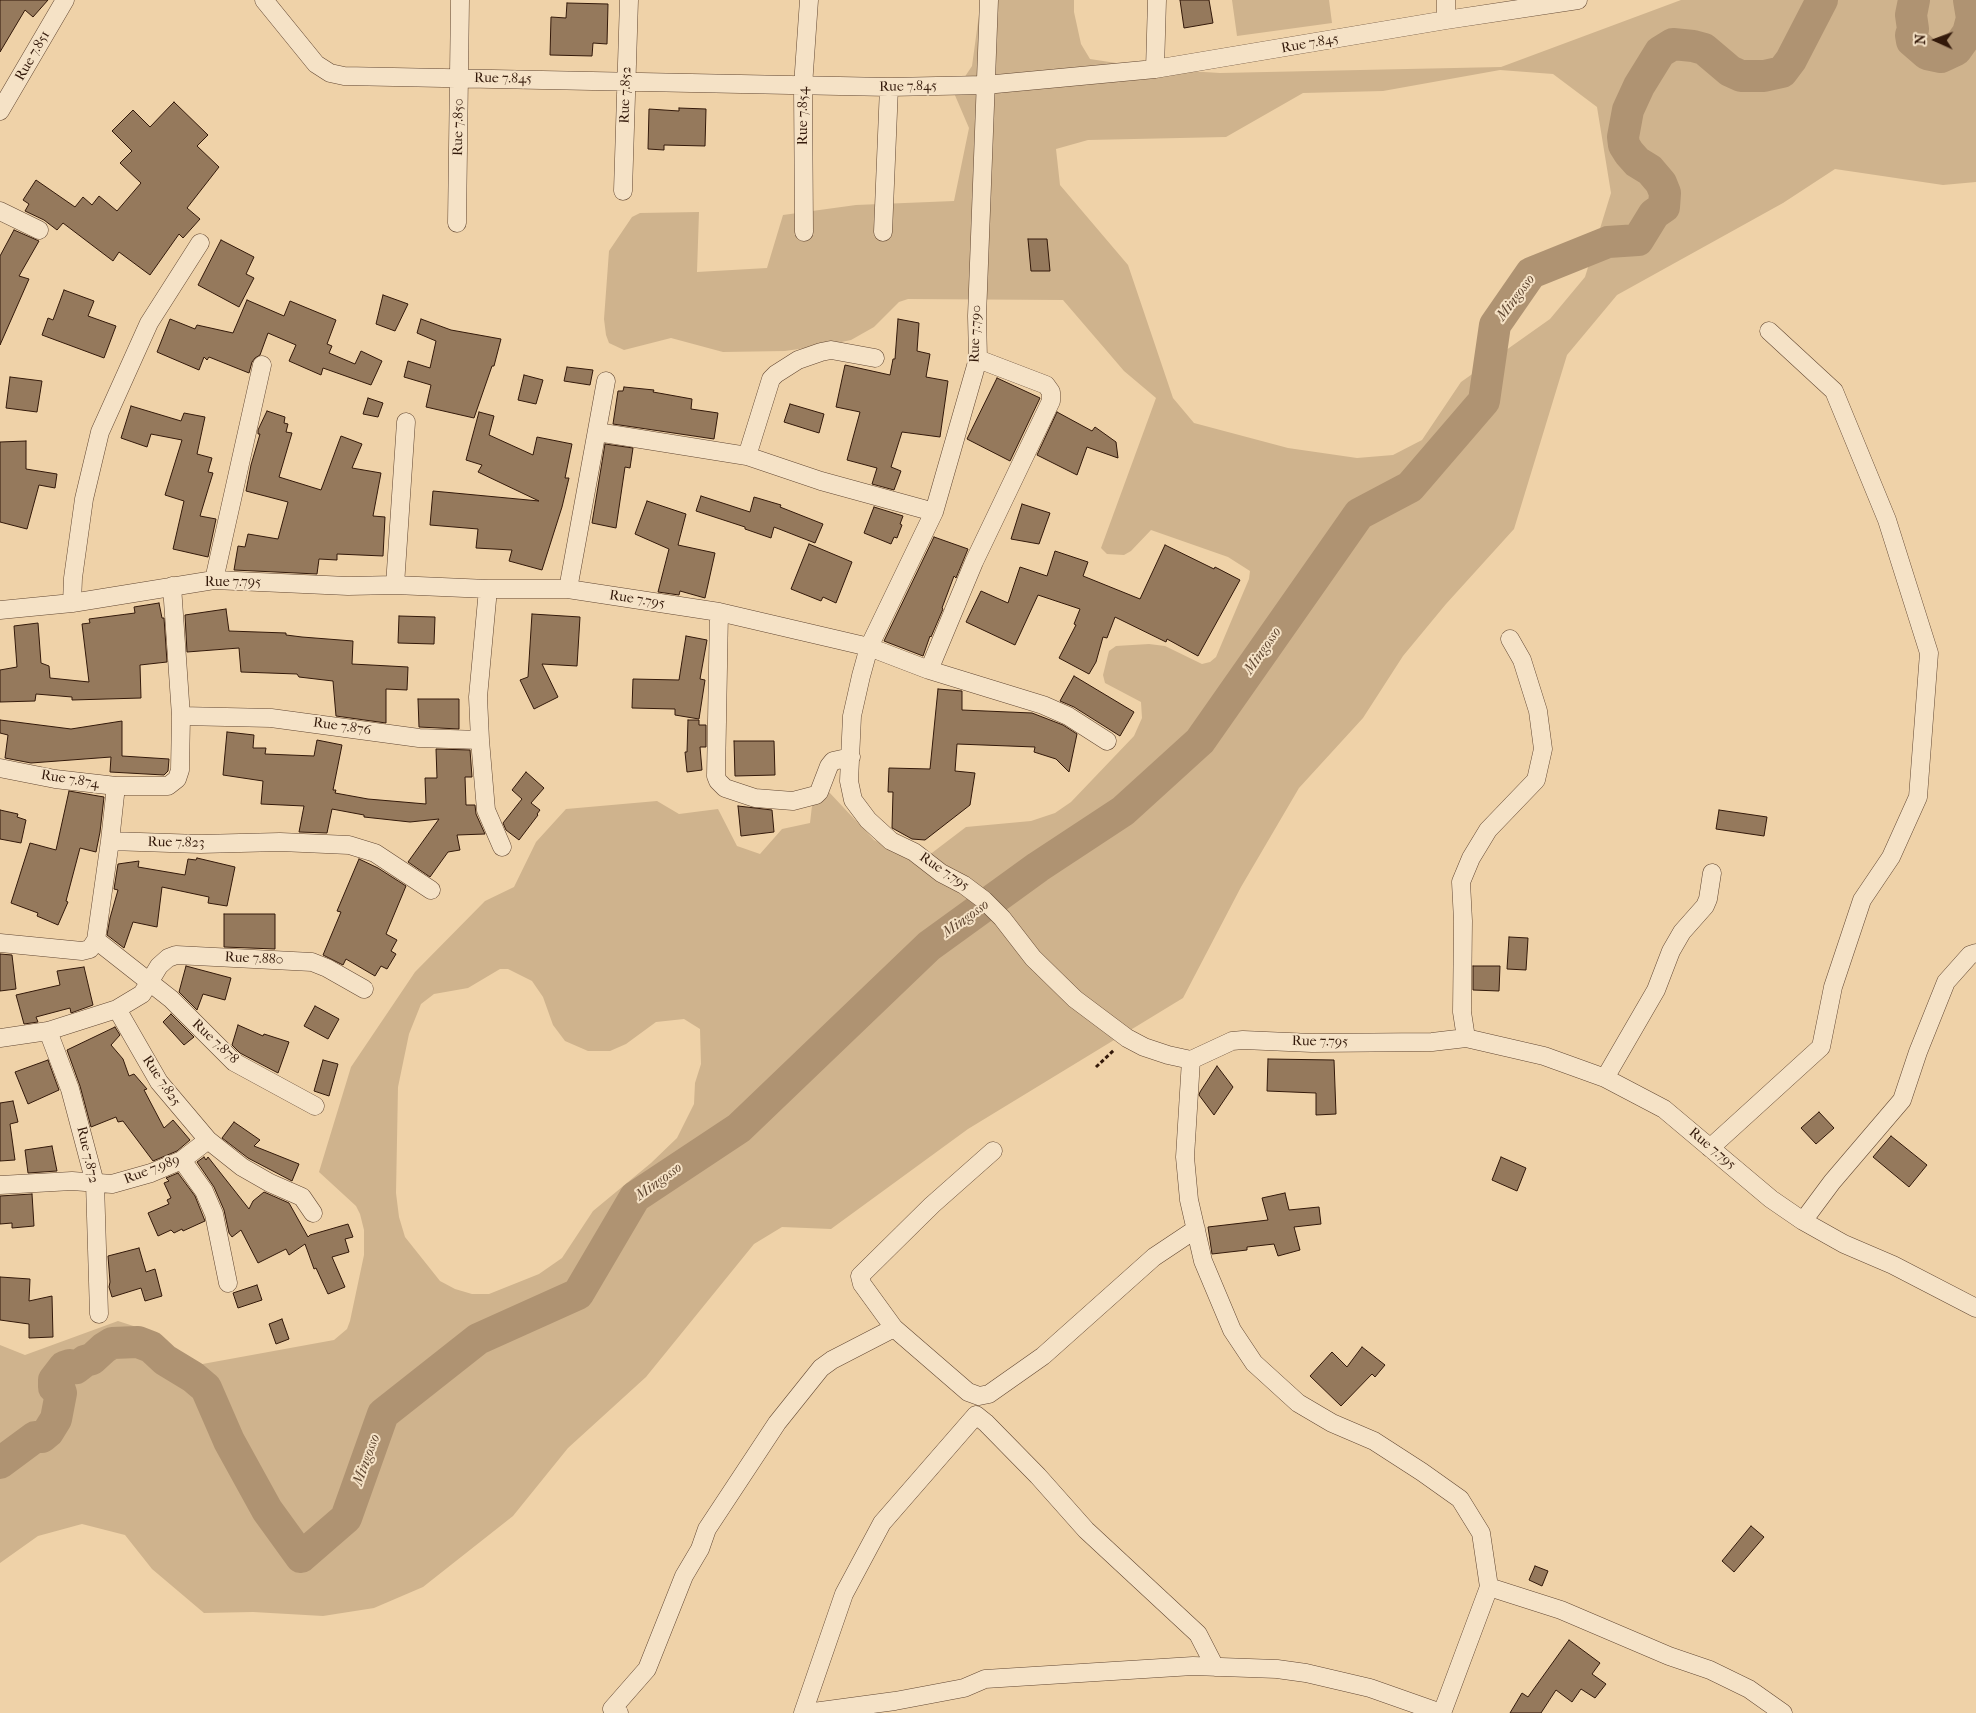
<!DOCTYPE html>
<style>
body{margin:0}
#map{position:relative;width:1976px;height:1713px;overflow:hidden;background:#efd2a8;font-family:"IM FELL French Canon",serif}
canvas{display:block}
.north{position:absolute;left:1911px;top:15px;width:50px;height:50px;-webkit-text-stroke:4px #f5e2c6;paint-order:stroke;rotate:272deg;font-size:14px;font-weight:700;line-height:20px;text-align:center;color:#33190a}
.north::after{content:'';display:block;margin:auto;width:18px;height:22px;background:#33190a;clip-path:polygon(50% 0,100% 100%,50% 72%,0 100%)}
</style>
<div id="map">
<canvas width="1976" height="1713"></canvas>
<div class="north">N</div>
</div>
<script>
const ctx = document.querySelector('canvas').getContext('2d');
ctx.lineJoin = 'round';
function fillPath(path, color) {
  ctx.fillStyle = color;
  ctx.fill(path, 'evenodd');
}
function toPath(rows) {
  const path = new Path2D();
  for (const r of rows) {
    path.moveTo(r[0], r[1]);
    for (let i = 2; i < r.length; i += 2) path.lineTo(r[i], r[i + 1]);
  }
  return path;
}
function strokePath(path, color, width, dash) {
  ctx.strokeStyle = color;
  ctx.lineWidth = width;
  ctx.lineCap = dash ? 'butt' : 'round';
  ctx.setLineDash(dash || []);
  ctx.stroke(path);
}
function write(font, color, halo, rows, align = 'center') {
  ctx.font = font + ' "IM FELL French Canon",serif';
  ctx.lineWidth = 4;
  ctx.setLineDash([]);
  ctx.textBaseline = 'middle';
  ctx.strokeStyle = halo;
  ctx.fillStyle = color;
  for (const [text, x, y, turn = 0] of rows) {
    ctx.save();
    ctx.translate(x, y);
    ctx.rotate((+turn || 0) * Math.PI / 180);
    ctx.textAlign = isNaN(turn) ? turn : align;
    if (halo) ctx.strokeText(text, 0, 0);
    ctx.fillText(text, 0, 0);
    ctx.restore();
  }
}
fillPath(toPath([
 [981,0,1074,0,1074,12,1081,44,1090,59,1155,69,1220,73,1501,67,1681,0,1976,0,1976,182,1943,185,1835,169,1783,203,1617,295,1567,355,1514,529,1446,604,1403,656,1363,718,1299,788,1241,887,1183,998,968,1129,831,1229,782,1227,754,1244,646,1377,568,1448,513,1516,423,1587,374,1608,323,1616,253,1612,204,1613,152,1569,125,1535,82,1524,38,1536,0,1563,0,1345,25,1355,118,1321,158,1334,180,1361,197,1365,334,1340,347,1329,350,1321,364,1255,364,1230,360,1214,356,1206,319,1172,351,1067,415,972,485,901,514,887,536,842,566,809,657,801,679,814,718,809,737,846,760,854,782,829,810,823,813,797,828,791,874,840,920,862,966,827,1031,821,1055,813,1071,802,1134,736,1142,718,1141,702,1105,683,1103,675,1109,651,1116,646,1149,644,1165,646,1202,664,1210,662,1216,657,1249,579,1250,571,1228,557,1151,530,1131,551,1124,555,1107,554,1101,548,1156,398,1124,371,1063,300,908,299,899,302,874,327,851,340,827,345,785,351,723,352,671,338,624,350,609,343,606,335,604,319,609,251,632,217,640,213,699,212,697,272,767,268,783,215,856,205,954,201,969,128,954,93,972,66],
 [1500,70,1553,74,1597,107,1611,193,1585,277,1550,319,1461,382,1422,440,1393,455,1357,458,1288,448,1194,423,1173,398,1128,265,1060,185,1056,149,1088,140,1226,137,1303,93,1383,91],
 [500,969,508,969,532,981,543,997,553,1025,565,1041,588,1051,610,1051,626,1044,656,1022,684,1019,700,1029,701,1064,695,1083,694,1104,677,1138,651,1163,593,1211,562,1258,539,1274,489,1294,472,1294,455,1289,440,1281,405,1237,399,1217,396,1193,398,1087,409,1034,421,1004,434,994,468,988],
 [1232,0,1329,0,1332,23,1237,36]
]), '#cfb38d');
strokePath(toPath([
 [1914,0,1911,15,1913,29,1911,35,1912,41,1927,54,1941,57,1956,50,1968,33,1972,18,1969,0],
 [0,1463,35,1437,42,1437,48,1432,56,1419,61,1393,60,1390,54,1387,54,1380,64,1367,70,1365,76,1368,85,1361,92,1359,104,1348,112,1343,138,1342,151,1347,165,1360,193,1377,206,1388,229,1441,267,1510,301,1557,346,1518,383,1414,478,1339,578,1294,635,1197,739,1128,929,946,1038,867,1123,811,1200,741,1359,514,1410,487,1484,401,1495,325,1531,273,1608,242,1638,240,1654,214,1664,207,1665,193,1661,183,1650,170,1637,162,1629,153,1624,145,1623,137,1628,110,1639,86,1660,52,1673,44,1693,46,1704,49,1730,71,1741,76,1764,76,1782,72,1791,60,1822,0]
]), '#af9372', 32);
const building = toPath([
 [0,0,48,0,33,17,25,10,0,52,0,0],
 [1180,0,1209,0,1213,23,1184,28,1180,0],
 [567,3,608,4,607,44,593,43,592,56,550,55,551,17,566,18,567,3],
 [174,102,208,135,197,146,219,167,187,208,200,219,183,238,179,234,150,275,119,252,113,261,63,223,57,230,44,220,25,211,29,204,23,200,36,180,75,207,83,197,92,205,99,196,117,211,141,183,120,163,132,151,112,131,133,110,150,127,174,102],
 [679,108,706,109,705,146,664,145,664,150,648,149,649,109,679,111,679,108],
 [14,230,39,241,19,276,29,279,0,345,0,256,14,230],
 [1028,239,1047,239,1050,271,1031,271,1028,239],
 [221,240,254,257,246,274,254,278,239,307,198,285,221,240],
 [64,290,94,301,88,316,116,326,104,358,42,335,48,318,53,320,64,290],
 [383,295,408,304,395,331,376,324,383,295],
 [247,300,284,316,290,301,336,320,327,344,332,346,329,353,355,364,361,351,382,361,371,385,323,368,321,375,289,361,296,345,268,333,260,355,255,358,252,362,249,373,209,357,207,360,204,357,199,370,157,352,170,319,195,329,197,325,233,333,247,300],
 [421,319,451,330,501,339,494,366,492,366,474,418,426,407,431,385,404,377,408,361,430,368,436,341,417,333,421,319],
 [898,319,919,323,917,351,930,354,926,377,948,381,940,437,902,432,891,467,901,471,894,490,872,484,877,468,847,460,860,412,836,407,845,365,890,375,893,359,895,359,898,319],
 [567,367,593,370,590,385,564,381,567,367],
 [524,375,543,380,536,404,518,400,524,375],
 [10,377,42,381,37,412,6,408,10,377],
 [997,378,1040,398,1010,461,967,439,997,378],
 [624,387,654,390,653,392,692,399,691,409,718,413,714,439,613,424,618,391,623,391,624,387],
 [368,398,383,403,378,417,363,414,368,398],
 [790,404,824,414,819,433,784,422,790,404],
 [131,406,181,421,184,413,205,417,197,454,212,458,208,472,213,473,200,516,216,519,208,557,173,549,184,501,165,495,182,440,151,434,147,447,121,438,131,406],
 [267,411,285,417,284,423,288,424,286,432,292,433,279,477,321,490,341,436,362,444,352,468,381,473,373,516,385,517,383,556,337,554,337,560,319,559,317,574,234,570,238,546,245,547,248,534,278,539,288,502,246,491,251,465,260,434,258,434,258,430,267,411],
 [479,412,494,416,489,435,533,455,537,437,572,444,565,478,569,478,562,507,542,570,509,561,512,550,476,548,478,529,430,525,433,491,539,501,478,472,482,465,466,460,479,412],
 [1057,412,1092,431,1095,427,1116,442,1118,458,1087,447,1077,475,1037,455,1057,412],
 [26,441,26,469,57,474,55,488,39,485,27,529,0,522,0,442,26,441],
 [605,444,633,448,630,468,625,467,616,528,592,523,605,444],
 [701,496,750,512,754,497,781,505,780,507,823,524,815,543,774,527,771,538,745,529,745,527,696,511,701,496],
 [647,501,686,514,678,545,715,553,705,598,680,591,679,595,658,592,669,549,635,534,647,501],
 [1022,504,1050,513,1039,544,1011,539,1022,504],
 [874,507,903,516,900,524,902,525,897,538,894,537,891,544,864,533,874,507],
 [934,537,968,549,956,578,954,576,942,608,943,609,931,637,930,636,923,656,884,641,934,537],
 [809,544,852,562,836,603,823,597,821,601,791,589,809,544],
 [1165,545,1214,569,1215,567,1240,580,1198,656,1167,639,1166,642,1115,617,1107,638,1103,637,1096,662,1089,674,1059,658,1076,625,1074,624,1080,609,1038,595,1015,645,966,622,981,591,1008,603,1020,567,1047,576,1055,551,1088,562,1083,576,1140,599,1165,545],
 [159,603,162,618,164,618,167,662,140,665,141,698,72,700,72,697,36,694,35,701,0,702,0,670,17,667,14,626,38,623,41,663,49,666,50,678,89,682,82,624,90,623,89,619,135,613,134,607,159,603],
 [226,609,229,631,286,633,286,635,302,637,353,641,352,664,408,667,407,690,386,689,386,723,336,716,333,681,299,677,297,674,241,672,239,648,187,652,185,615,226,609],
 [532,614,580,617,577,666,542,664,558,697,534,709,520,680,528,677,532,614],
 [399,616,435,617,434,644,398,643,399,616],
 [686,636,707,640,700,679,705,680,699,719,675,715,675,709,632,708,633,679,679,680,686,636],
 [1074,676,1134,712,1120,736,1074,707,1060,701,1074,676],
 [938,689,962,691,962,710,1032,713,1063,725,1077,734,1069,772,1056,759,1034,752,1035,747,957,744,955,771,975,773,970,805,925,840,912,839,894,829,892,828,893,792,888,792,889,768,930,769,938,689],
 [418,699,459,699,459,729,419,727,418,699],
 [0,720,71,729,122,721,122,756,169,759,168,771,164,775,110,772,111,757,31,763,5,758,8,735,0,733,0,720],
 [688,720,699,720,699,725,706,725,706,747,700,747,702,770,687,772,685,752,687,752,688,720],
 [227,732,254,735,253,748,266,748,265,754,314,756,317,740,342,745,333,790,336,790,335,793,368,799,426,804,425,778,437,778,436,749,470,750,472,777,465,777,466,805,475,805,476,814,485,834,457,835,460,850,448,852,430,877,408,862,439,819,410,822,364,817,364,815,332,809,327,833,299,832,304,806,261,804,263,781,223,775,227,732],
 [734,741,774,741,775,775,735,776,734,741],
 [526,772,544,788,531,803,540,810,537,814,538,815,519,840,506,830,503,823,522,799,512,790,526,772],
 [69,791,104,797,100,832,96,852,80,848,66,901,68,902,58,925,37,916,38,913,11,903,30,843,56,850,69,791],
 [738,806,772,810,774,832,741,836,738,806],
 [0,810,18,814,17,817,26,820,21,843,0,839,0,810],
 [1719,810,1767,817,1764,836,1716,829,1719,810],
 [197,858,235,867,227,906,208,903,209,897,162,887,157,927,133,922,124,948,107,935,110,918,118,890,114,889,118,864,139,861,138,867,185,875,188,859,196,860,197,858],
 [359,859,378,868,406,886,386,934,397,940,391,951,396,954,387,969,381,966,375,976,346,959,343,965,323,955,341,912,337,911,359,859],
 [224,914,275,914,275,949,224,947,224,914],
 [1509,937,1528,938,1526,970,1507,969,1509,937],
 [0,954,12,955,16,989,0,991,0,954],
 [186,966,231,978,225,1000,203,994,197,1010,179,992,186,966],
 [1473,966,1500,966,1499,991,1473,990,1473,966],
 [84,967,93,1005,71,1013,70,1008,36,1017,38,1022,24,1024,16,995,60,985,57,971,84,967],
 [315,1006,339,1019,328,1039,304,1026,315,1006],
 [171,1014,194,1037,184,1045,163,1022,171,1014],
 [238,1025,263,1036,264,1034,289,1042,278,1073,240,1053,232,1045,238,1025],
 [115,1027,120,1035,111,1045,123,1059,129,1076,134,1074,147,1089,144,1090,164,1128,173,1120,190,1140,177,1151,153,1161,123,1121,118,1122,116,1117,91,1127,80,1086,67,1050,115,1027],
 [1268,1059,1334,1060,1336,1114,1316,1115,1316,1093,1267,1091,1268,1059],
 [48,1060,59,1090,28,1104,15,1072,48,1060],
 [323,1060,338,1064,329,1096,314,1091,323,1060],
 [1217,1066,1233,1087,1214,1115,1199,1095,1200,1092,1217,1066],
 [13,1101,18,1122,10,1124,15,1160,0,1161,0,1103,13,1101],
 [1819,1112,1834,1128,1816,1144,1801,1128,1819,1112],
 [234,1122,260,1140,254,1146,299,1164,292,1181,248,1158,222,1138,234,1122],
 [1891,1136,1927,1165,1909,1187,1873,1157,1891,1136],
 [52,1146,57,1171,28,1173,25,1150,52,1146],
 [204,1157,206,1160,208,1157,249,1209,253,1201,264,1192,289,1203,308,1237,310,1235,348,1224,353,1237,345,1239,349,1252,332,1257,345,1287,328,1294,316,1268,314,1269,305,1244,289,1255,286,1249,258,1263,241,1230,232,1237,229,1233,224,1210,214,1187,197,1162,204,1157],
 [1501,1157,1526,1168,1517,1191,1492,1180,1501,1157],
 [178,1173,195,1196,205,1221,183,1231,182,1229,174,1233,171,1230,158,1236,148,1213,169,1204,167,1200,171,1198,164,1183,169,1181,166,1178,178,1173],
 [1285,1193,1289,1210,1319,1207,1321,1224,1294,1227,1300,1250,1278,1256,1274,1244,1247,1247,1247,1250,1212,1254,1208,1227,1268,1220,1262,1198,1285,1193],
 [32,1194,34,1226,12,1228,12,1223,0,1224,0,1196,32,1194],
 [139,1248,146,1272,155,1269,162,1296,145,1301,141,1288,112,1297,109,1287,110,1282,108,1256,139,1248],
 [0,1277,30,1279,29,1301,52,1296,53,1337,29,1338,29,1324,0,1320,0,1277],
 [257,1285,262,1300,238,1308,233,1293,257,1285],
 [282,1319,289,1339,276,1344,269,1324,282,1319],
 [1362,1347,1385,1365,1375,1377,1372,1374,1341,1406,1310,1376,1332,1352,1347,1367,1362,1347],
 [1751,1526,1764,1537,1734,1572,1722,1561,1751,1526],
 [1535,1566,1548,1571,1542,1586,1529,1580,1535,1566],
 [1569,1640,1600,1663,1592,1674,1606,1684,1595,1698,1581,1689,1572,1702,1556,1690,1541,1713,1510,1713,1522,1693,1528,1697,1569,1640]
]);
fillPath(building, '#95795c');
strokePath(building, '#33190a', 1);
const minor = toPath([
 [264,0,316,64,330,73,344,76,889,87,985,85,1155,69,1446,20,1578,0],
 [989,0,977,316,978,359,934,512,869,647,861,676,852,716,849,781,853,800,868,820,891,841,914,852,941,873,964,885,984,900,1002,918,1033,958,1075,999,1127,1038,1144,1047,1168,1055,1191,1060,1232,1041,1243,1040,1312,1043,1432,1042,1466,1038,1544,1056,1605,1078,1664,1109,1771,1199,1803,1221,1844,1244,1893,1265,1976,1308],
 [1446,20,1446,0],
 [1155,69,1157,0],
 [0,111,65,0],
 [623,191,629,0],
 [0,211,39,230],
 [457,223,460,0],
 [804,232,803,86,809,0],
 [883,232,889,87],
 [597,432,747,456,821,481,934,512],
 [747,456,771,379,776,374,798,360,821,352,831,350,875,358],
 [214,580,262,365],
 [395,585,406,422],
 [172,586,181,716,271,718,419,738,480,740,478,697,488,589],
 [568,589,606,381],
 [72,603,73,578,84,499,100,432,149,323,200,243],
 [0,610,72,603,214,580,348,586,395,585,488,589,568,589,719,612,869,647,929,670,1043,705,1068,716,1107,741],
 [719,612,716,776,718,781,725,788,755,798,793,801,816,795,819,792,829,766,833,761,851,757],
 [929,670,974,562,1051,401,1051,392,1046,385,978,359],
 [480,740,486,810,502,847],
 [0,768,55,779,116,786,110,841],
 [116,786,168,786,177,779,180,770,181,716],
 [96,940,171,999,234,1062,315,1106],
 [0,943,82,951,90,949,96,940,110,841,200,844,280,842,349,845,375,853,431,890],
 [117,1009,142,994,159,966,168,958,176,955,312,962,327,968,364,989],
 [48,1031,70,1089,95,1183,99,1314],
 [0,1038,48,1031,117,1009,159,1082,208,1140,242,1167,270,1183,302,1197,313,1213],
 [1466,1038,1462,1012,1463,921,1461,882,1471,858,1488,830,1536,780,1543,749,1538,711,1522,660,1510,639],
 [1191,1060,1185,1157,1189,1200,1203,1261,1232,1330,1254,1363,1298,1403,1332,1423,1374,1441,1422,1472,1460,1499,1481,1533,1489,1587,1442,1713],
 [1605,1078,1656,990,1671,951,1682,932,1705,906,1708,899,1712,873],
 [1710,1148,1821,1047,1833,987,1862,900,1891,857,1918,797,1929,653,1887,520,1834,391,1769,331],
 [993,1151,932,1205,860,1276,862,1284,894,1328,968,1392,979,1396,989,1394,1043,1356,1154,1257,1196,1229],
 [182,1160,204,1191,214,1214,228,1283],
 [0,1185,72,1181,112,1184,151,1173,182,1160,208,1140],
 [1803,1221,1832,1182,1902,1100,1918,1052,1946,982,1970,955,1976,953],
 [1489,1587,1561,1610,1669,1656,1710,1670,1749,1689,1783,1713],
 [619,1713,612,1709,647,1669,684,1576,700,1549,707,1529,777,1423,821,1368,832,1360,894,1328],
 [803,1713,844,1594,882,1523,976,1415,986,1423,1038,1476,1086,1530,1198,1634,1215,1667],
 [806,1713,895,1701,964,1688,985,1679,1193,1666,1277,1669,1306,1673,1370,1688,1441,1713]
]);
strokePath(minor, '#624732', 19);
strokePath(toPath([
 [1096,1067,1114,1050]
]), '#33190a', 3, [4, 2.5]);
strokePath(minor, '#f5e2c6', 18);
write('14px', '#33190a', '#f5e2c6', [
 ["Rue 7.845",1310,44,-10],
 ["Rue 7.851",33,56,-60],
 ["Rue 7.845",503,79,1],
 ["Rue 7.845",908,87,-1],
 ["Rue 7.852",626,95,-88],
 ["Rue 7.854",804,116,-90],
 ["Rue 7.850",459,127,-89],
 ["Rue 7.790",976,334,-88],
 ["Rue 7.795",233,583],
 ["Rue 7.795",637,600,9],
 ["Rue 7.876",342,727,8],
 ["Rue 7.874",70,780,9],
 ["Rue 7.823",176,843,1],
 ["Rue 7.795",944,872,34],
 ["Rue 7.880",254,959,3],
 ["Rue 7.878",215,1042,43],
 ["Rue 7.795",1320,1042,1],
 ["Rue 7.825",161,1081,56],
 ["Rue 7.795",1712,1149,40],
 ["Rue 7.872",87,1155,77],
 ["Rue 7.989",152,1170,-21]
]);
write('italic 15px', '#5e442e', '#f5e2c6', [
 ["Mingosso",1516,298,-53],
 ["Mingosso",1263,651,-55],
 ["Mingosso",966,919,-36],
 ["Mingosso",659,1182,-36],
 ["Mingosso",367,1460,-70]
]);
</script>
